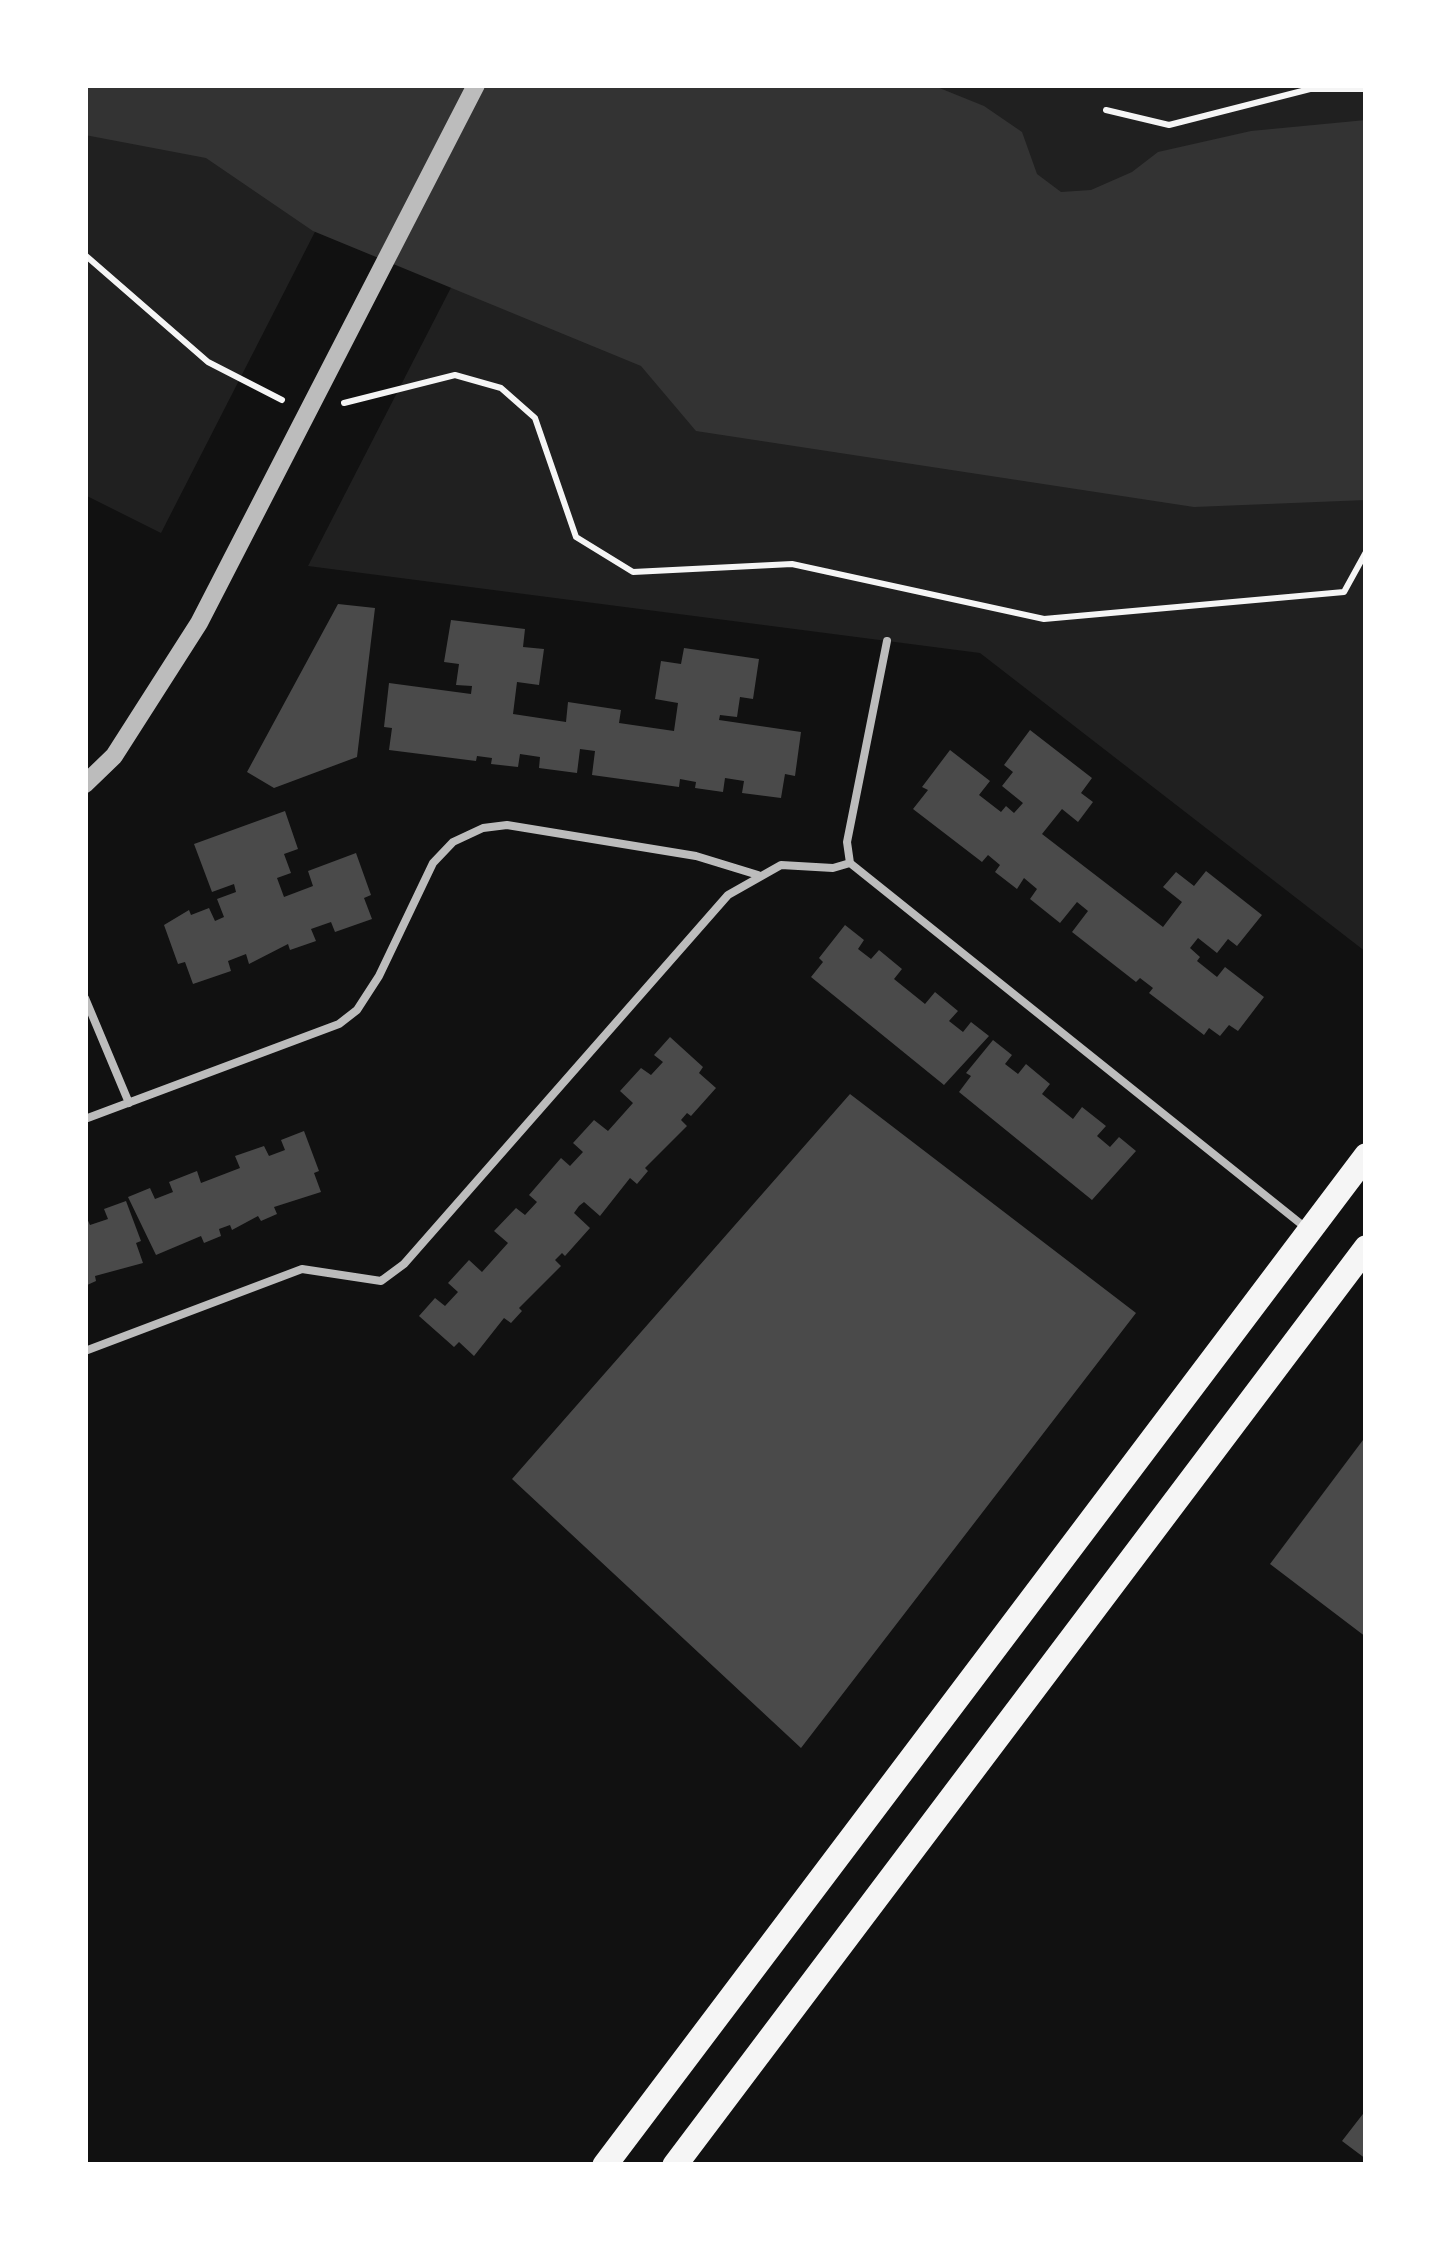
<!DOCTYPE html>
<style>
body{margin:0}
#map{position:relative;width:1451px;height:2250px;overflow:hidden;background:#111;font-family:"Exo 2",sans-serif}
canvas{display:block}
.frame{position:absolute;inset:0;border:88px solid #fff;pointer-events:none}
</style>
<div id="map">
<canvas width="1451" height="2250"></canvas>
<div class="frame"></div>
</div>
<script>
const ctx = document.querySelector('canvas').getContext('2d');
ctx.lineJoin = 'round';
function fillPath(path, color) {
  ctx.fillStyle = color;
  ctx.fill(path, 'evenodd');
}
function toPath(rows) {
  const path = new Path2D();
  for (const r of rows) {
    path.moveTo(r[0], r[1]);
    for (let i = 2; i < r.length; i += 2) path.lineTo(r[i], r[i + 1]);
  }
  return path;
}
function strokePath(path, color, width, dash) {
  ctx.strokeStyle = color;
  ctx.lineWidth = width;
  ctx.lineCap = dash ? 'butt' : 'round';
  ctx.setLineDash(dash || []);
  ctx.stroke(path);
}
fillPath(toPath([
 [85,85,390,85,161,533,85,495],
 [555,85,1366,85,1366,952,980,653,308,566]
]), '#202020');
fillPath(toPath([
 [85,85,932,85,984,106,1022,132,1037,174,1061,192,1091,190,1132,172,1158,152,1251,131,1366,120,1366,500,1194,507,696,431,641,366,313,231,206,158,85,135]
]), '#333');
fillPath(toPath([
 [338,604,375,608,357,757,274,788,247,772],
 [451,620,525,629,523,647,544,649,539,685,517,682,513,714,566,722,568,702,621,710,619,723,674,731,678,703,655,699,661,661,681,664,684,648,759,659,753,699,740,697,737,717,720,715,719,720,801,732,795,776,785,774,781,798,742,793,744,781,725,778,723,792,695,788,696,782,680,779,679,787,592,775,595,751,580,749,577,773,539,768,540,757,520,754,518,767,491,764,492,758,477,756,476,761,389,750,392,728,384,727,389,683,471,694,472,686,456,685,459,664,444,662],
 [1030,730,1092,778,1081,793,1093,802,1078,822,1062,809,1042,834,1163,927,1182,902,1163,887,1176,872,1194,886,1206,871,1262,915,1237,946,1228,939,1217,953,1198,938,1190,948,1200,957,1197,961,1217,977,1225,967,1264,997,1238,1031,1229,1025,1220,1036,1209,1028,1204,1035,1149,993,1153,988,1140,978,1136,982,1072,932,1088,911,1077,902,1060,923,1030,899,1037,889,1024,878,1017,889,995,872,1000,865,988,855,982,862,913,809,928,790,922,787,950,750,990,781,979,795,1001,812,1006,806,1014,813,1023,803,1002,786,1013,772,1004,765],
 [285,811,298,849,284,854,291,873,277,878,284,897,313,886,308,871,356,853,371,895,364,898,372,919,335,932,331,922,311,929,316,941,290,950,288,944,249,964,246,954,228,961,231,971,193,984,185,962,178,964,164,925,189,910,191,915,209,908,215,921,224,917,217,899,236,892,234,884,212,892,194,844],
 [845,925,864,940,858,949,871,959,879,950,902,969,894,979,925,1004,935,992,958,1011,949,1021,963,1032,971,1022,989,1036,944,1085,811,977,823,962,819,958],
 [670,1037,703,1067,699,1073,716,1088,691,1116,687,1113,681,1120,687,1126,645,1168,648,1171,637,1184,630,1178,600,1216,584,1202,579,1206,574,1213,590,1228,565,1256,562,1253,555,1260,561,1266,519,1308,522,1311,511,1323,504,1318,474,1356,459,1342,454,1347,419,1316,435,1298,445,1306,458,1292,448,1283,469,1260,482,1272,508,1243,494,1231,516,1208,525,1215,537,1202,529,1195,561,1158,570,1166,583,1152,573,1143,594,1120,608,1131,633,1103,620,1091,641,1068,651,1075,663,1062,654,1055],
 [993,1040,1012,1055,1005,1064,1018,1074,1026,1064,1050,1084,1042,1094,1073,1119,1082,1107,1106,1126,1097,1136,1110,1147,1119,1137,1136,1151,1092,1200,959,1092,971,1076,966,1073],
 [850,1094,1136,1313,801,1748,512,1479],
 [304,1131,319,1171,314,1173,321,1192,274,1207,277,1214,261,1221,258,1216,232,1230,230,1225,219,1229,221,1236,204,1243,201,1236,156,1255,128,1197,150,1188,155,1199,173,1192,169,1182,197,1171,201,1183,240,1168,235,1156,264,1146,269,1156,285,1150,281,1140],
 [126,1201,141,1241,136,1243,143,1263,95,1276,96,1281,85,1286,85,1214,90,1225,108,1219,104,1209],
 [1366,1436,1366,1637,1270,1564],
 [1366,2110,1366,2159,1342,2141]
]), '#4a4a4a');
strokePath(toPath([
 [1106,110,1169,125,1310,89,1366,89],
 [85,255,208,362,282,400],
 [344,403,455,375,501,388,535,418,576,537,633,572,792,564,1044,619,1344,592,1366,552]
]), '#f5f5f5', 6);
strokePath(toPath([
 [887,641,847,842,850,863,1306,1228],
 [85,998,129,1103],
 [85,1119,339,1024,357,1010,379,976,433,863,453,842,483,828,507,825,696,856,758,875],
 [85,1351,302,1269,381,1281,404,1264,728,895,781,865,833,868,850,863]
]), '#bcbcbc', 8);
strokePath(toPath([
 [85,784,114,756,199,623,476,85]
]), '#bcbcbc', 18);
strokePath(toPath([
 [605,2165,1366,1156],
 [675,2165,1366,1248]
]), '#f5f5f5', 25);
</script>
